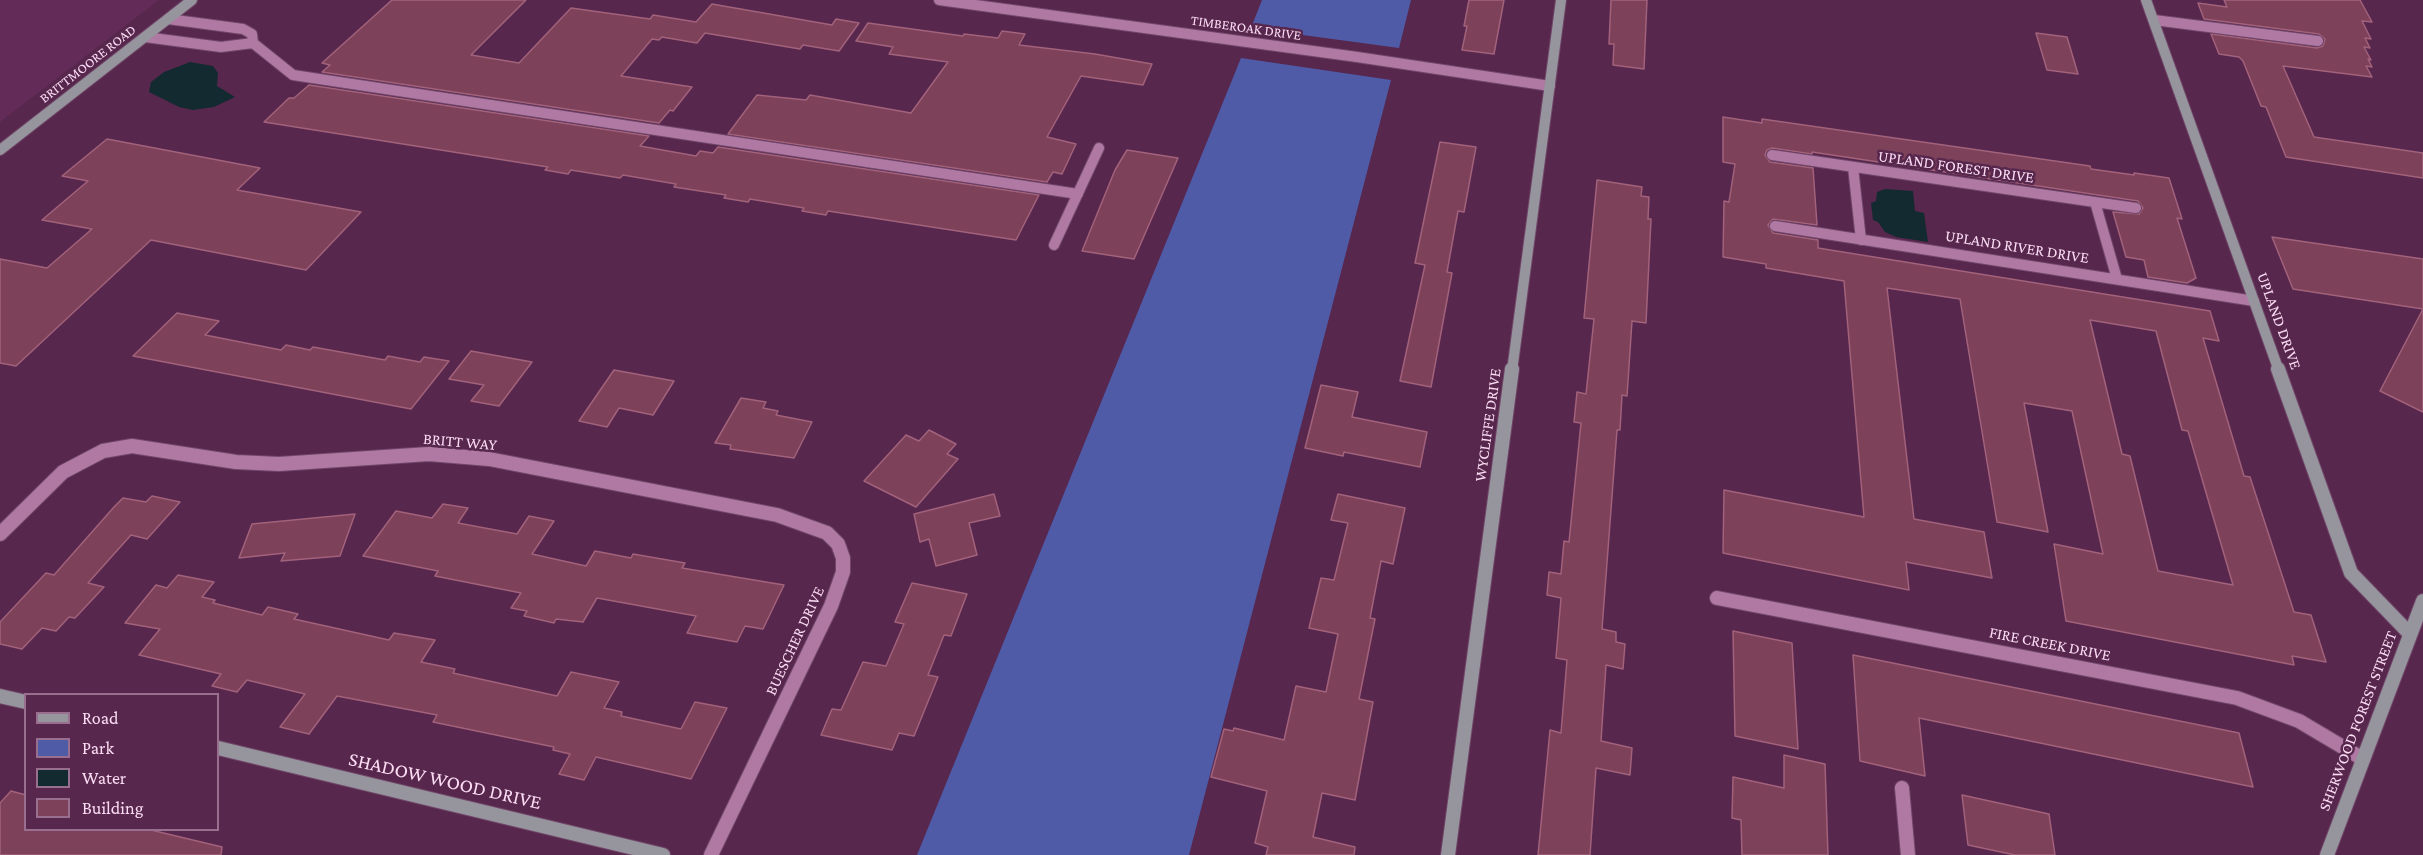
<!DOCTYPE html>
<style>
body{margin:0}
#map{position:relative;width:2423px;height:855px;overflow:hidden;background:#57274d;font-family:"Crimson Pro",serif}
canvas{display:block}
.legend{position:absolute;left:24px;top:693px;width:195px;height:138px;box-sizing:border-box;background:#57274d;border:2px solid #996f8f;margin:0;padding:8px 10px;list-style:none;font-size:18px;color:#fbdcf3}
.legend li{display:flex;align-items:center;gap:12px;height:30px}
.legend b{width:30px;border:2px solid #996f8f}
</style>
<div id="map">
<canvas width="2423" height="855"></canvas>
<ul class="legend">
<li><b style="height:8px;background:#96949c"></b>Road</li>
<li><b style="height:16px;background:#505ba8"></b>Park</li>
<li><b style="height:16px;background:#132a30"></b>Water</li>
<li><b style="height:16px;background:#7d4159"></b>Building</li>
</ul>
</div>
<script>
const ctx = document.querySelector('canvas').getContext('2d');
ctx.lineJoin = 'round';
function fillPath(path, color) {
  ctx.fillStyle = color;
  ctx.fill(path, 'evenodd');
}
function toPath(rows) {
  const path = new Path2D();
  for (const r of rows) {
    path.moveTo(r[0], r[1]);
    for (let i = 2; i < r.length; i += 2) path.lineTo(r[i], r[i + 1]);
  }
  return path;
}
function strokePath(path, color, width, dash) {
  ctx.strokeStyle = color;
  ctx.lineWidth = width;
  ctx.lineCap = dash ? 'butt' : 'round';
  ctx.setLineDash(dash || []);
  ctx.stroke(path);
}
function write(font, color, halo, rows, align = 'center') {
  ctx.font = font + ' "Crimson Pro",serif';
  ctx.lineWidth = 5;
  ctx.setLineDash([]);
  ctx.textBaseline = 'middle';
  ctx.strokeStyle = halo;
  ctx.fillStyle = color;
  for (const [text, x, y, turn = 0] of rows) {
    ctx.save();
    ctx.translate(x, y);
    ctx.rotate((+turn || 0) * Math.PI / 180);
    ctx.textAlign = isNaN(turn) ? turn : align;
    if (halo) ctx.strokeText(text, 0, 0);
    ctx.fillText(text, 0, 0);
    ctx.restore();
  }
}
fillPath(toPath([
 [0,0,159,0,0,122]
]), '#632c58');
fillPath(toPath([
 [1262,0,1411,0,1399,48,1251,28],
 [1241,58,1391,80,1189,855,917,855]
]), '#505ba8');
fillPath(toPath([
 [190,62,213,66,218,73,217,86,235,97,214,107,193,110,179,107,149,92,151,82,164,72],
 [1885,189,1913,191,1915,211,1924,213,1928,242,1896,237,1885,232,1878,222,1873,220,1871,203,1876,201,1877,192]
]), '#132a30');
const building = toPath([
 [392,0,526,0,471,55,519,63,571,8,650,19,653,15,696,22,712,4,832,25,836,19,859,23,839,51,803,45,800,49,705,33,697,43,662,37,659,40,652,39,621,76,692,87,673,111,670,110,659,123,322,72,330,65,322,63,392,0],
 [1469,0,1504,0,1494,54,1462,50,1467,26,1464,26,1469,0],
 [1611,0,1647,0,1644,69,1613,65,1614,44,1609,44,1611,0],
 [2224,0,2360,0,2372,22,2362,21,2371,39,2365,38,2370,48,2364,47,2371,60,2368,59,2372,67,2366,66,2372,77,2283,66,2314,137,2423,153,2423,178,2286,157,2266,107,2261,106,2243,61,2239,57,2219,54,2211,34,2317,48,2323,46,2325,39,2319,34,2204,19,2198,3,2227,7,2224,0],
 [868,23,963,36,964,34,998,38,1002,31,1025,34,1019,45,1095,54,1152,64,1143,85,1081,76,1047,137,1076,144,1062,174,1053,172,1047,182,728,134,757,95,806,100,810,95,911,113,948,62,889,54,893,47,856,41,868,23],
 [2036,33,2067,37,2078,74,2047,70,2036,33],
 [309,85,649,136,640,146,696,156,700,151,713,153,718,147,1039,195,1016,240,828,211,826,215,802,211,804,208,750,199,748,202,724,198,726,195,674,187,676,184,623,175,620,178,571,170,568,174,545,170,548,167,264,122,289,98,294,98,309,85],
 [1723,117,1762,123,1762,119,2090,166,2091,169,2134,175,2134,173,2169,178,2182,219,2177,218,2196,278,2187,283,2148,277,2144,260,2126,257,2113,212,2139,214,2143,208,2138,201,1812,152,1812,154,1772,148,1767,150,1765,155,1770,162,1813,168,1817,225,1773,219,1768,225,1773,233,1818,240,1818,248,2210,311,2219,341,2203,338,2244,476,2250,477,2294,612,2311,615,2326,662,2292,656,2294,665,2066,621,2054,544,2103,554,2072,411,2024,403,2048,532,1997,522,1960,299,1887,288,1914,519,1984,532,1992,578,1906,562,1909,590,1723,553,1724,490,1864,517,1844,281,1766,268,1766,264,1723,257,1724,201,1729,202,1735,164,1723,162,1723,117],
 [2090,320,2156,331,2182,430,2188,431,2233,585,2158,571,2130,456,2122,454,2090,320],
 [107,139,260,168,237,190,361,212,306,270,151,240,16,366,0,363,0,259,47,268,92,229,42,220,88,181,62,176,107,139],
 [1440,142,1476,147,1464,212,1458,211,1447,272,1452,273,1431,387,1400,381,1425,265,1415,263,1440,142],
 [1127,150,1178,158,1134,259,1082,251,1115,170,1127,150],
 [1597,180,1642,187,1641,196,1649,197,1648,219,1651,219,1646,323,1632,321,1627,396,1622,395,1620,430,1617,430,1602,629,1616,632,1616,642,1625,644,1623,669,1606,665,1601,741,1632,748,1630,775,1596,768,1590,855,1538,855,1550,730,1561,733,1567,660,1556,658,1561,598,1547,595,1549,572,1561,574,1564,541,1569,542,1581,423,1574,422,1577,392,1586,394,1594,319,1584,318,1597,180],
 [2272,237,2423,259,2423,412,2380,391,2423,309,2293,289,2272,237],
 [177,313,219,321,205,335,281,350,286,345,310,350,313,347,385,360,388,356,420,362,424,357,449,361,411,409,133,356,177,313],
 [471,351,532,362,499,406,471,401,484,385,449,379,471,351],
 [614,370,674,381,653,415,619,408,607,427,579,421,614,370],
 [1321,385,1358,392,1352,417,1427,432,1420,467,1344,452,1343,456,1305,448,1321,385],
 [741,398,766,402,763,408,778,411,776,415,812,422,794,458,730,449,731,445,715,443,741,398],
 [929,430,956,444,947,454,958,459,916,507,864,481,906,435,919,441,929,430],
 [994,494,1000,516,969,523,977,555,936,566,929,539,920,542,914,514,994,494],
 [1338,494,1405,508,1393,564,1381,561,1370,618,1375,619,1359,699,1373,702,1355,800,1322,793,1313,837,1355,847,1354,855,1266,855,1268,847,1255,843,1267,791,1211,777,1224,729,1233,731,1234,728,1284,740,1296,686,1326,692,1338,634,1309,628,1321,578,1334,580,1348,523,1331,520,1338,494],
 [152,496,180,502,147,539,131,535,88,583,104,587,75,618,69,617,56,631,42,628,22,649,0,644,0,622,46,573,54,575,114,507,123,498,146,502,152,496],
 [443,504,468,508,458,523,517,534,529,516,554,521,532,554,586,566,595,551,631,558,633,554,685,563,682,568,784,585,763,629,745,626,737,642,687,633,696,616,597,598,583,622,556,619,554,623,524,616,527,611,511,608,521,593,435,576,438,571,363,556,396,511,432,518,443,504],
 [355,514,340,556,281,561,285,553,239,558,252,524,355,514],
 [178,575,214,582,202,597,215,600,213,603,262,615,268,607,298,614,294,619,389,640,394,633,435,640,421,662,455,669,453,673,557,696,571,672,619,682,604,708,622,712,621,716,681,729,695,702,727,708,691,779,596,757,584,780,559,774,570,754,553,750,554,747,433,722,437,715,337,696,309,734,280,727,305,694,247,680,237,692,212,686,221,674,139,655,160,629,125,623,156,585,167,588,178,575],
 [912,583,967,594,951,636,944,635,928,675,938,677,914,736,899,733,892,750,821,735,832,709,841,710,863,662,886,666,904,624,895,622,912,583],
 [1733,631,1792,643,1798,749,1735,736,1733,631],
 [1853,655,2239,733,2253,787,1919,718,1925,776,1860,761,1853,655],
 [1784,755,1825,764,1828,855,1742,855,1741,820,1732,818,1733,777,1784,788,1784,755],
 [11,791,26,795,26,830,151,830,222,847,221,855,0,855,0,803,11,791],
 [1962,795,2049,814,2055,855,2015,855,1968,845,1962,795]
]);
fillPath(building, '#7d4159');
strokePath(building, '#a2627b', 1.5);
const streetFar1 = toPath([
 [939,0,1357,57,1550,86],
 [2154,20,2318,41],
 [145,37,221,47,253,43,252,34,243,29,168,19],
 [253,43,293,75,1078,194],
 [1772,155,2136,208],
 [1853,167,1861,240],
 [2095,202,2117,279],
 [1775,226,2254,301],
 [1054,245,1099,148]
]);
const street = toPath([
 [0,534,63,472,103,451,132,446,236,462,279,464,429,454,489,459,777,515,827,533,838,544,843,558,843,572,831,606,711,855],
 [1717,598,2237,698,2299,721,2363,759],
 [1902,788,1908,855]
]);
const secondaryFar1 = toPath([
 [2146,0,2279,371],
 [0,150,192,0],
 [1512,371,1561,0]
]);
const secondary = toPath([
 [2278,369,2351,573,2410,634],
 [0,696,26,702],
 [218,748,663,855],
 [1448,855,1512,369],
 [2327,855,2423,601]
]);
strokePath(streetFar1, '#704669', 12);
strokePath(street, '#704669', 16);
strokePath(secondaryFar1, '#704669', 12);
strokePath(secondary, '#704669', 16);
strokePath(streetFar1, '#af79a3', 10);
strokePath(street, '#af79a3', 14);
strokePath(secondaryFar1, '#96949c', 10);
strokePath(secondary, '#96949c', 14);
write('14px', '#fbdcf3', '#57274d', [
 ["TIMBEROAK DRIVE",1246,28,8],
 ["BRITTMOORE ROAD",88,64,-38]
]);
write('16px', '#fbdcf3', '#57274d', [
 ["UPLAND FOREST DRIVE",1956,167,8],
 ["UPLAND RIVER DRIVE",2017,247,9],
 ["UPLAND DRIVE",2279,321,70],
 ["WYCLIFFE DRIVE",1488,425,-82],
 ["BRITT WAY",460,442,5],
 ["BUESCHER DRIVE",795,641,-65],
 ["FIRE CREEK DRIVE",2050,644,11],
 ["SHERWOOD FOREST STREET",2358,721,-69]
]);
write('20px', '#fbdcf3', '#57274d', [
 ["SHADOW WOOD DRIVE",445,781,13]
]);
</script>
